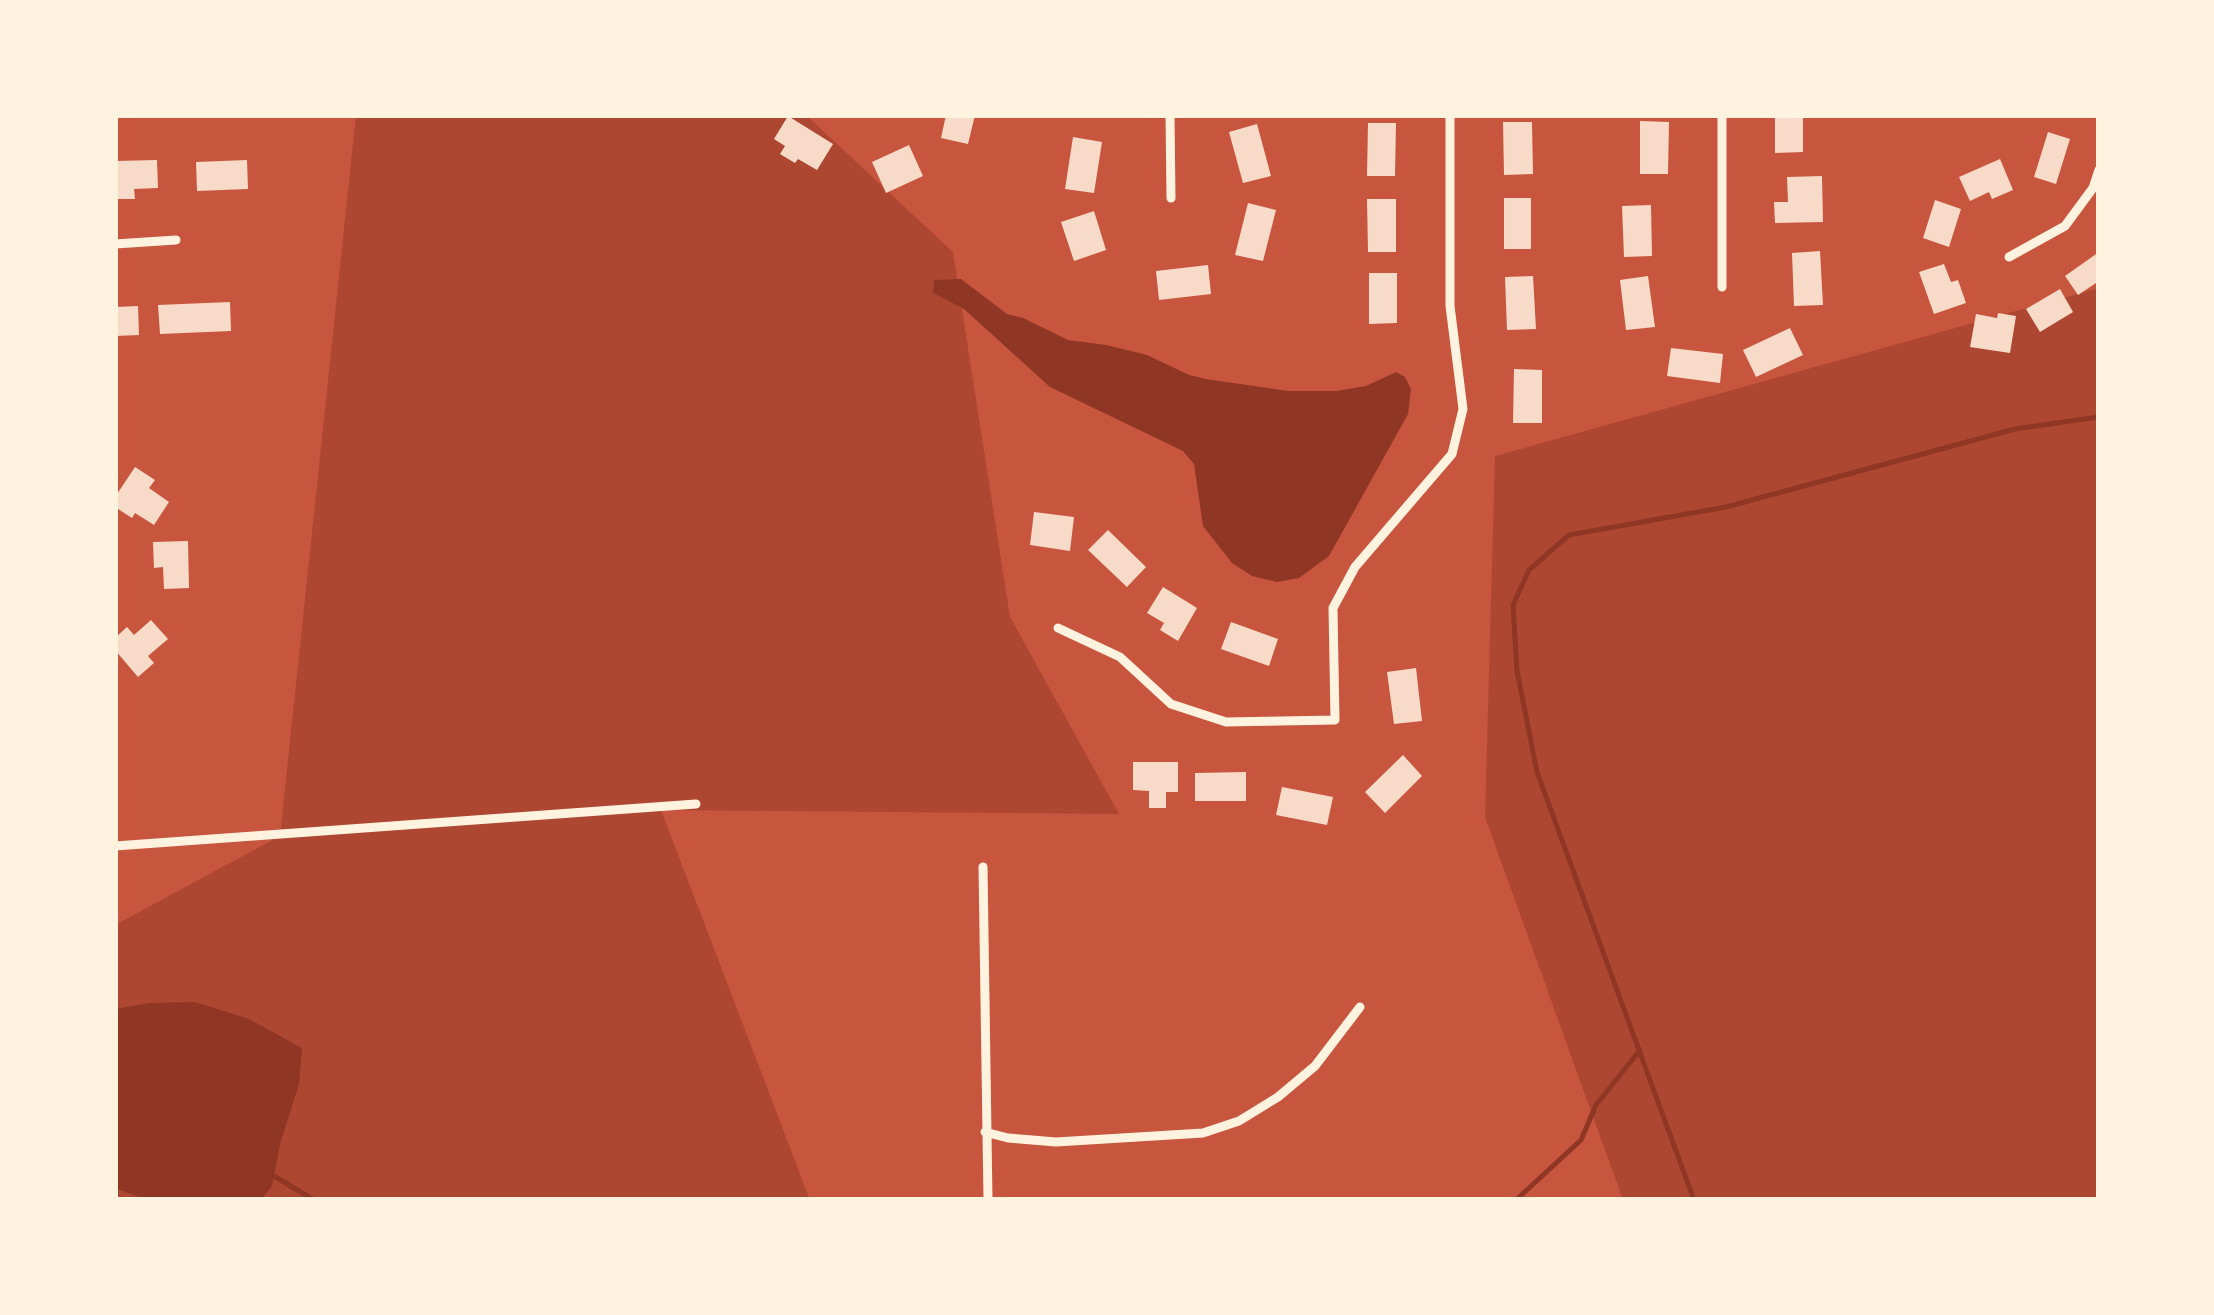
<!DOCTYPE html>
<style>
body{margin:0}
#map{position:relative;width:2214px;height:1315px;overflow:hidden;background:#c8553d;font-family:Overpass,sans-serif}
canvas{display:block}
.frame{position:absolute;inset:0;border:118px solid #fff3e0;pointer-events:none}
</style>
<div id="map">
<canvas width="2214" height="1315"></canvas>
<div class="frame"></div>
</div>
<script>
const ctx = document.querySelector('canvas').getContext('2d');
ctx.lineJoin = 'round';
function fillPath(path, color) {
  ctx.fillStyle = color;
  ctx.fill(path, 'evenodd');
}
function toPath(rows) {
  const path = new Path2D();
  for (const r of rows) {
    path.moveTo(r[0], r[1]);
    for (let i = 2; i < r.length; i += 2) path.lineTo(r[i], r[i + 1]);
  }
  return path;
}
function strokePath(path, color, width, dash) {
  ctx.strokeStyle = color;
  ctx.lineWidth = width;
  ctx.lineCap = dash ? 'butt' : 'round';
  ctx.setLineDash(dash || []);
  ctx.stroke(path);
}
fillPath(toPath([
 [356,115,806,115,953,252,1010,617,1119,814,661,810,810,1200,115,1200,115,925,280,836],
 [2099,288,2099,1200,1623,1200,1485,817,1495,456]
]), '#ae4732');
fillPath(toPath([
 [961,279,1007,314,1023,318,1068,340,1106,345,1147,355,1189,375,1206,379,1288,391,1336,391,1366,386,1396,372,1405,377,1411,389,1408,414,1329,556,1299,578,1277,582,1252,576,1232,563,1203,526,1194,464,1183,451,1050,387,964,309,933,293,934,280],
 [195,1002,249,1019,302,1048,299,1084,280,1144,272,1186,261,1200,147,1200,115,1188,115,1009,150,1003]
]), '#8f3625');
strokePath(toPath([
 [274,1176,314,1200],
 [1516,1200,1581,1140,1596,1105,1640,1050],
 [1694,1200,1537,772,1517,671,1513,605,1529,570,1569,535,1726,507,2015,429,2099,417]
]), '#8f3625', 5);
fillPath(toPath([
 [946,115,975,115,968,144,941,138],
 [1775,115,1803,115,1803,152,1775,153],
 [788,116,833,144,817,170,798,159,795,163,780,154,785,146,774,139],
 [1640,121,1669,122,1668,174,1640,174],
 [1503,122,1532,122,1533,174,1504,175],
 [1368,123,1396,123,1395,176,1367,176],
 [1257,124,1271,176,1243,183,1229,132],
 [2048,132,2070,139,2056,184,2034,177],
 [1073,137,1102,142,1094,193,1065,189],
 [909,145,923,176,886,193,872,162],
 [2000,159,2013,190,1992,199,1989,192,1970,201,1959,177],
 [157,160,158,188,134,189,135,199,115,199,115,161],
 [247,160,248,189,197,191,196,162],
 [1822,176,1823,222,1775,223,1774,202,1788,202,1787,177],
 [1504,198,1531,198,1531,249,1504,249],
 [1367,199,1396,199,1396,252,1368,252],
 [1935,200,1961,209,1949,247,1923,238],
 [1248,203,1276,210,1263,261,1235,255],
 [1651,205,1652,256,1624,257,1622,206],
 [1094,211,1106,250,1074,261,1061,222],
 [1820,251,1823,305,1794,306,1792,253],
 [2099,252,2099,281,2078,295,2065,276],
 [1944,264,1951,282,1958,280,1966,303,1934,314,1919,272],
 [1208,265,1211,294,1159,300,1156,271],
 [1369,273,1397,273,1397,323,1369,324],
 [1533,276,1536,329,1507,330,1505,277],
 [1648,276,1655,327,1626,330,1620,280],
 [2060,289,2073,312,2040,332,2026,309],
 [230,302,231,331,160,334,158,305],
 [138,306,139,335,115,336,115,307],
 [1998,313,2016,316,2010,353,1970,347,1976,314,1997,318],
 [1790,328,1803,355,1756,377,1743,350],
 [1671,348,1723,354,1720,383,1667,376],
 [1514,369,1542,370,1542,423,1513,423],
 [135,467,155,480,149,488,169,502,154,525,135,513,132,518,115,507,115,497],
 [1034,512,1074,517,1070,551,1030,545],
 [1108,530,1146,567,1127,587,1088,550],
 [188,541,189,588,164,589,163,567,154,568,153,542],
 [1163,587,1197,608,1178,641,1160,630,1164,623,1147,613],
 [151,620,168,639,148,656,154,663,138,677,115,650,115,638,127,627,134,635],
 [1231,622,1278,639,1269,666,1221,649],
 [1416,668,1422,721,1394,724,1387,672],
 [1403,755,1422,776,1385,813,1365,792],
 [1133,762,1178,762,1178,792,1166,792,1166,808,1149,808,1149,791,1133,790],
 [1246,772,1246,801,1195,801,1195,773],
 [1282,787,1333,797,1327,825,1276,815]
]), '#f7dbc8');
strokePath(toPath([
 [1170,115,1171,198],
 [115,244,176,240],
 [2009,257,2065,226,2093,188,2099,170],
 [1722,287,1722,115],
 [1058,628,1120,657,1171,704,1226,722,1335,720,1333,608,1355,567,1452,454,1463,409,1450,306,1450,115],
 [115,846,696,804],
 [983,867,988,1200],
 [985,1132,1008,1138,1056,1142,1203,1133,1239,1121,1278,1097,1315,1066,1360,1007]
]), '#fff3e0', 9);
</script>
